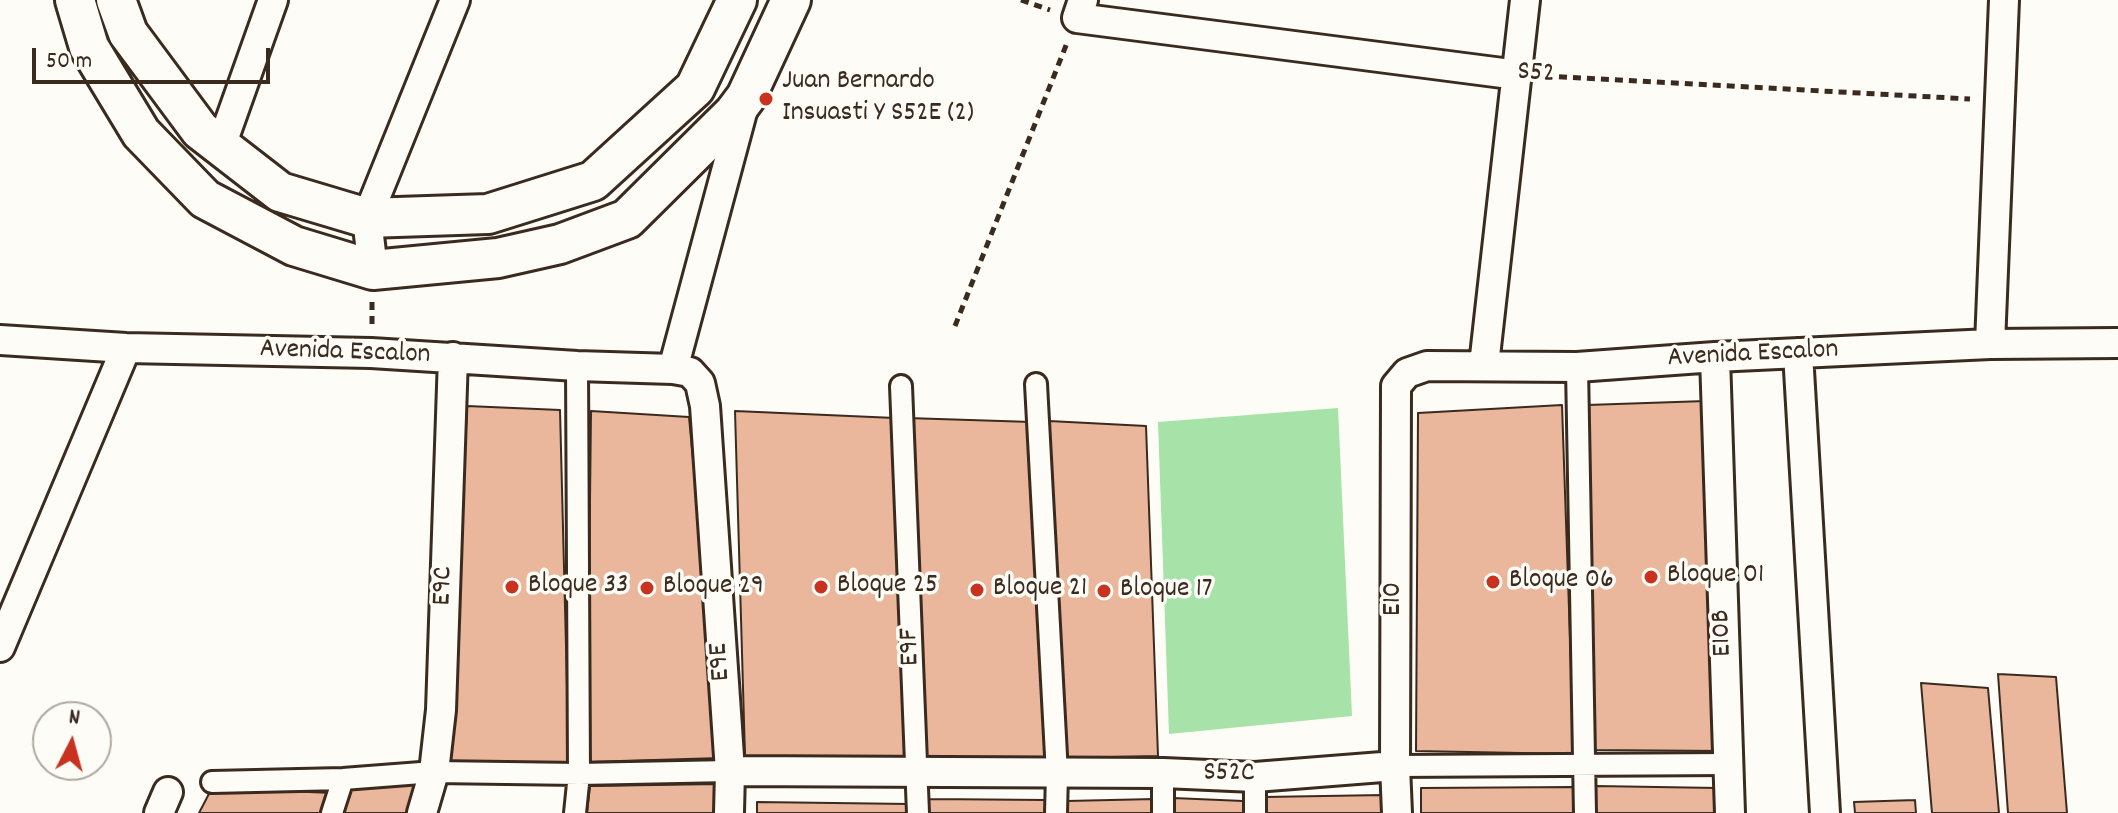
<!DOCTYPE html>
<style>
body{margin:0}
#map{position:relative;width:2118px;height:813px;overflow:hidden;background:#fdfcf7;font-family:Dekko,sans-serif}
canvas{display:block}
.north{position:absolute;left:32px;top:701px;width:80px;height:80px;box-sizing:border-box;background:#fdfcf7;border:2px solid #afa8a0;border-radius:50%;rotate:6deg;font-size:22px;font-weight:700;line-height:32px;text-align:center;color:#3b2a1e}
.north::after{content:'';display:block;margin:auto;width:28px;height:36px;background:#c8321e;clip-path:polygon(50% 0,100% 100%,50% 72%,0 100%)}
.scale{position:absolute;left:32px;top:48px;width:238px;height:36px;box-sizing:border-box;border:4px solid #3b2a1e;border-top:0;padding-left:10px;font-size:24px;line-height:28px;white-space:nowrap;color:#3b2a1e;-webkit-text-stroke:6px #fdfcf7;paint-order:stroke}
</style>
<div id="map">
<canvas width="2118" height="813"></canvas>
<div class="north">N</div>
<div class="scale">50 m</div>
</div>
<script>
const ctx = document.querySelector('canvas').getContext('2d');
ctx.lineJoin = 'round';
function fillPath(path, color) {
  ctx.fillStyle = color;
  ctx.fill(path, 'evenodd');
}
function toPath(rows) {
  const path = new Path2D();
  for (const r of rows) {
    path.moveTo(r[0], r[1]);
    for (let i = 2; i < r.length; i += 2) path.lineTo(r[i], r[i + 1]);
  }
  return path;
}
function strokePath(path, color, width, dash) {
  ctx.strokeStyle = color;
  ctx.lineWidth = width;
  ctx.lineCap = dash ? 'butt' : 'round';
  ctx.setLineDash(dash || []);
  ctx.stroke(path);
}
function write(font, color, halo, rows, align = 'center') {
  ctx.font = font + ' Dekko,sans-serif';
  ctx.lineWidth = 7;
  ctx.setLineDash([]);
  ctx.textBaseline = 'middle';
  ctx.strokeStyle = halo;
  ctx.fillStyle = color;
  for (const [text, x, y, turn = 0] of rows) {
    ctx.save();
    ctx.translate(x, y);
    ctx.rotate((+turn || 0) * Math.PI / 180);
    ctx.textAlign = isNaN(turn) ? turn : align;
    if (halo) ctx.strokeText(text, 0, 0);
    ctx.fillText(text, 0, 0);
    ctx.restore();
  }
}
fillPath(toPath([
 [1338,408,1352,716,1169,734,1158,422]
]), '#a7e2a8');
const building = toPath([
 [1706,401,1721,751,1591,750,1587,405,1706,401],
 [1562,405,1574,754,1416,751,1418,413,1562,405],
 [467,406,560,410,569,764,450,772,467,406],
 [591,411,689,417,721,758,587,762,591,411],
 [735,411,895,418,908,756,745,757,735,411],
 [907,418,1032,422,1048,758,923,759,907,418],
 [1049,421,1146,426,1158,756,1064,758,1049,421],
 [1998,674,2056,677,2067,813,2008,813,1998,674],
 [1921,683,1988,688,1999,813,1932,813,1921,683],
 [422,781,410,813,341,813,349,788,422,781],
 [717,784,715,813,587,813,590,786,717,784],
 [1595,786,1718,788,1719,813,1595,813,1595,786],
 [1575,787,1575,813,1421,813,1421,788,1575,787],
 [212,788,333,793,326,813,199,813,212,788],
 [1384,795,1384,813,1264,813,1264,797,1384,795],
 [1173,798,1243,801,1243,813,1173,813,1173,798],
 [928,799,1046,800,1046,813,927,813,928,799],
 [1155,799,1155,813,1066,813,1067,801,1155,799],
 [1915,800,1916,813,1855,813,1854,802,1915,800],
 [757,802,910,804,909,813,757,813,757,802]
]);
fillPath(building, '#eab69c');
strokePath(building, '#3b2a1e', 2);
const pedestrian = toPath([
 [1577,367,1585,813],
 [1036,384,1057,774,1056,813],
 [901,386,918,813],
 [1395,766,1729,764],
 [1163,773,1163,813],
 [212,782,343,779,434,772,579,774,730,771],
 [332,813,343,779],
 [575,813,579,774,577,366],
 [1255,813,1255,777]
]);
const minor = toPath([
 [1083,0,1077,18,1518,75],
 [221,146,273,0],
 [373,270,367,218,455,0],
 [0,340,126,348,371,353,577,366,673,369,690,372,700,383,705,406,730,771,729,813],
 [1990,344,2004,0],
 [1798,353,1825,813],
 [1715,357,1730,813],
 [1484,365,1525,0],
 [673,369,745,101],
 [0,647,126,348],
 [730,771,1163,773,1255,777,1395,766],
 [159,813,168,792],
 [422,813,434,772,441,710,453,357],
 [1397,813,1395,766,1396,386,1407,373,1427,366,1577,367,1715,357,1990,344,2118,343]
]);
const secondary = toPath([
 [75,0,89,47,141,133,205,199,294,246,373,270,498,258,560,244,627,219,734,113,746,97,791,0],
 [116,0,128,33,200,130,280,192,367,218,488,214,593,181,695,88,737,0]
]);
strokePath(pedestrian, '#3b2a1e', 26);
strokePath(minor, '#3b2a1e', 34);
strokePath(secondary, '#3b2a1e', 44);
strokePath(toPath([
 [1021,0,1050,10],
 [1545,76,1970,99],
 [372,324,372,302],
 [955,326,1067,43]
]), '#3b2a1e', 5, [8, 6]);
strokePath(pedestrian, '#fdfcf7', 20);
strokePath(minor, '#fdfcf7', 28);
strokePath(secondary, '#fdfcf7', 38);
for (const [x, y, r, color] of [
 [766,99,8,"#c8321e"],
 [1651,577,8,"#c8321e"],
 [1493,582,8,"#c8321e"],
 [512,587,8,"#c8321e"],
 [821,587,8,"#c8321e"],
 [647,588,8,"#c8321e"],
 [977,590,8,"#c8321e"],
 [1104,591,8,"#c8321e"]
]) {
  const dot = new Path2D();
  dot.arc(x, y, r, 0, 2 * Math.PI);
  ctx.fillStyle = color;
  ctx.fill(dot);
  strokePath(dot, '#fdfcf7', 3);
}
write('28px', '#3b2a1e', '#fdfcf7', [
 ["S52",1536,75,4],
 ["Avenida Escalon",345,354,2],
 ["Avenida Escalon",1753,356,-3],
 ["E9C",445,586,-88],
 ["E10",1395,599,-90],
 ["E10B",1724,633,-92],
 ["E9F",912,647,-92],
 ["E9E",722,662,-94],
 ["S52C",1229,775,1]
]);
write('28px', '#3b2a1e', '#fdfcf7', [
 ["Juan Bernardo",782,83],
 ["Insuasti Y S52E (2)",782,115],
 ["Bloque 01",1667,577],
 ["Bloque 06",1509,582],
 ["Bloque 33",528,587],
 ["Bloque 25",837,587],
 ["Bloque 29",663,588],
 ["Bloque 21",993,590],
 ["Bloque 17",1120,591]
], 'left');
</script>
